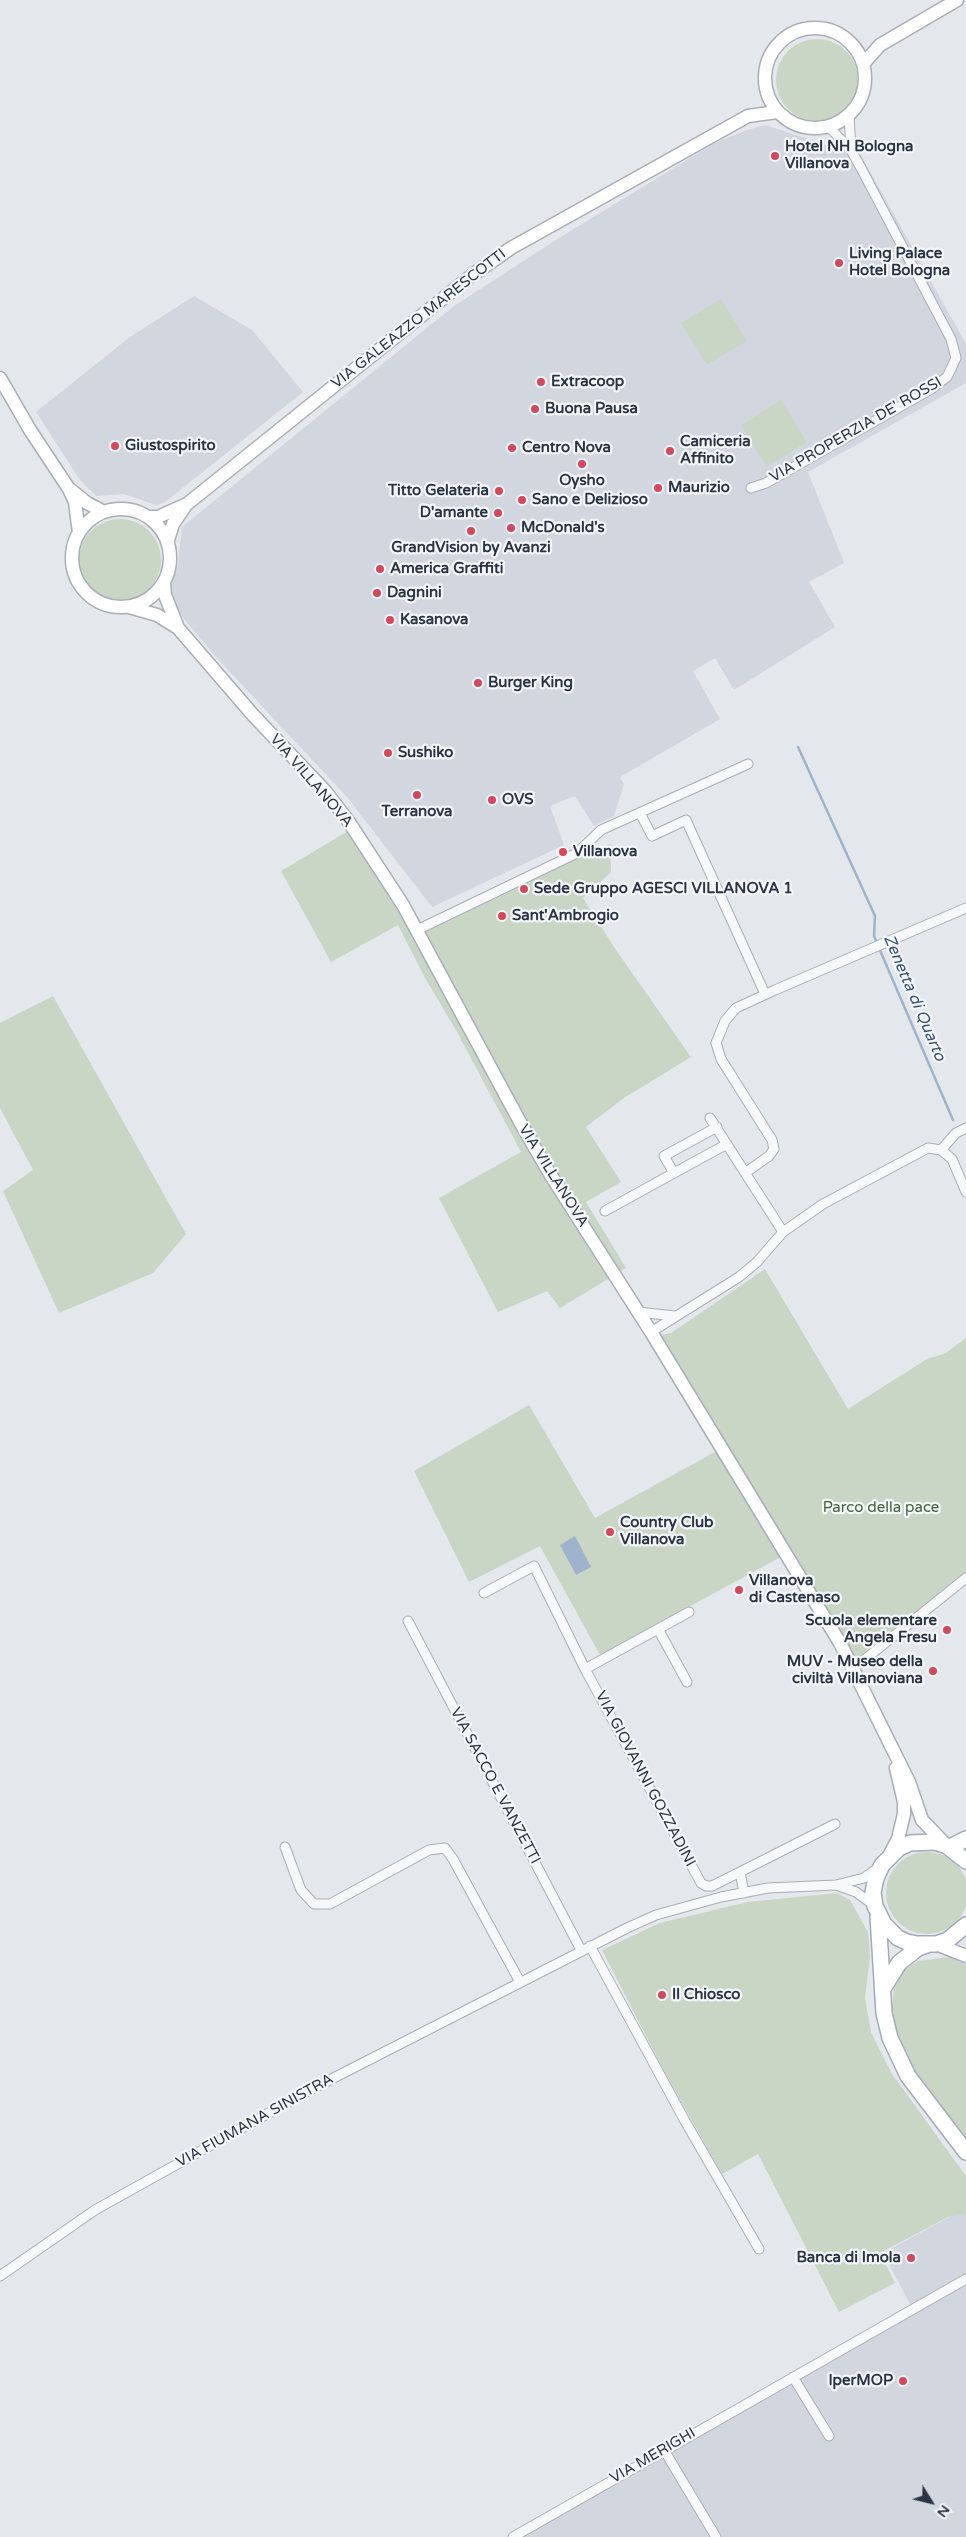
<!DOCTYPE html>
<meta charset="utf-8">
<style>
body{margin:0}
#map{position:relative;width:966px;height:2537px;overflow:hidden;background:#e4e7ec;font-family:"Varela Round",sans-serif}
canvas{display:block}
.north{position:absolute;left:906px;top:2477px;width:50px;height:50px;-webkit-text-stroke:4px #f4f6f9;paint-order:stroke;rotate:126deg;font-size:14px;font-weight:700;line-height:20px;text-align:center;color:#2b3445}
.north::after{content:'';display:block;margin:auto;width:18px;height:22px;background:#2b3445;clip-path:polygon(50% 0,100% 100%,50% 72%,0 100%)}
</style>
<div id="map">
<canvas width="966" height="2537"></canvas>
<div class="north">N</div>
</div>
<script>
const ctx = document.querySelector('canvas').getContext('2d');
ctx.lineJoin = 'round';
function fillPath(path, color) {
  ctx.fillStyle = color;
  ctx.fill(path, 'evenodd');
}
function toPath(rows) {
  const path = new Path2D();
  for (const r of rows) {
    if (r.length === 3) {
      path.moveTo(r[0] + r[2], r[1]);
      path.arc(r[0], r[1], r[2], 0, 2 * Math.PI);
      continue;
    }
    path.moveTo(r[0], r[1]);
    for (let i = 2; i < r.length; i += 2) path.lineTo(r[i], r[i + 1]);
  }
  return path;
}
function strokePath(path, color, width, dash) {
  ctx.strokeStyle = color;
  ctx.lineWidth = width;
  ctx.lineCap = dash ? 'butt' : 'round';
  ctx.setLineDash(dash || []);
  ctx.stroke(path);
}
function write(font, color, halo, rows, align = 'center') {
  ctx.font = font + ' "Varela Round",sans-serif';
  ctx.lineWidth = 4.5;
  ctx.setLineDash([]);
  ctx.textBaseline = 'middle';
  ctx.strokeStyle = halo;
  ctx.fillStyle = color;
  for (const [text, x, y, turn = 0] of rows) {
    ctx.save();
    ctx.translate(x, y);
    ctx.rotate((+turn || 0) * Math.PI / 180);
    ctx.textAlign = isNaN(turn) ? turn : align;
    if (halo) ctx.strokeText(text, 0, 0);
    ctx.fillText(text, 0, 0);
    ctx.restore();
  }
}
fillPath(toPath([
 [765,125,827,145,841,145,852,139,966,344,966,383,808,472,844,563,809,582,835,627,734,690,715,658,693,671,720,719,620,777,624,784,614,816,594,826,575,796,550,806,564,845,432,907,347,797,215,656,175,608,168,589,178,566,182,527,454,306,559,238,713,144,744,131],
 [194,296,252,330,303,392,165,502,157,505,150,503,124,494,96,496,80,480,36,412,130,337],
 [966,2208,966,2537,516,2537,911,2306,883,2253]
]), '#d2d6de');
fillPath(toPath([
 [817,80,41],
 [721,299,747,341,707,365,681,323],
 [781,400,807,442,767,467,741,425],
 [120,560,41],
 [353,828,419,927,610,844,611,872,583,898,614,947,691,1057,624,1098,586,1127,621,1182,586,1202,626,1268,560,1308,547,1291,498,1312,439,1198,521,1152,457,1032,424,976,398,925,331,962,281,871],
 [53,996,186,1234,153,1273,59,1313,3,1191,33,1170,0,1108,0,1023],
 [765,1269,848,1409,927,1359,946,1353,966,1338,966,1581,854,1666,790,1552,600,1655,540,1546,469,1582,414,1471,529,1405,595,1518,722,1448,656,1336,671,1333],
 [927,1893,41],
 [837,1893,850,1900,868,1932,870,1956,865,1998,871,2032,892,2074,966,2176,966,2214,948,2217,880,2253,895,2283,839,2312,758,2154,722,2174,664,2071,602,1950,660,1923,748,1902],
 [949,1957,966,1965,966,2138,913,2069,899,2039,892,2010,894,1988,903,1971,918,1961]
]), '#c9d6c5');
fillPath(toPath([
 [575,1536,591,1567,576,1575,560,1545]
]), '#9fb4cc');
strokePath(toPath([
 [798,747,875,916,874,936,877,943],
 [879,948,953,1120]
]), '#9fb4cc', 2.5);
const street = toPath([
 [849,115,851,150],
 [751,488,766,483,931,389,947,377,956,358,951,339,861,168,851,150,829,127],
 [640,813,652,836,686,820,765,994],
 [417,930,577,853,601,830,748,764],
 [710,1118,783,1232],
 [717,1127,664,1156,674,1173,727,1144],
 [941,1150,956,1133,966,1128],
 [745,1173,769,1156,774,1149,772,1140,721,1059,716,1043,725,1021,736,1008,775,990,966,908],
 [605,1211,674,1173],
 [638,1312,675,1316],
 [651,1332,739,1277,757,1262,783,1232,823,1204,928,1148,941,1150,952,1159,966,1192],
 [484,1593,534,1566,585,1669,701,1883,706,1886,712,1886,740,1872,744,1893],
 [408,1621,581,1950],
 [658,1629,689,1612],
 [854,1668,966,1578],
 [585,1669,658,1629,687,1682],
 [285,1847,301,1890,314,1904,330,1904,429,1850,445,1848,453,1859,520,1982],
 [740,1872,835,1824],
 [836,1885,856,1892,875,1906],
 [590,1946,685,2121,759,2249],
 [0,2276,95,2210,310,2090,627,1928,656,1915,721,1897,768,1888,836,1885,864,1878,878,1868],
 [793,2377,829,2436],
 [664,2450,716,2537],
 [513,2537,966,2279]
]);
const secondary = toPath([
 [815,78,50],
 [864,63,880,45,957,0],
 [0,378,30,430,69,489,75,502,79,533],
 [71,490,87,503,104,512],
 [121,558,49],
 [149,517,158,517,187,504,471,276,511,248,748,116,777,112],
 [168,540,173,524,186,505],
 [164,584,165,595,178,628,253,715,326,792,349,822,403,905,520,1122,550,1174,651,1332,840,1643,909,1782,922,1820,947,1846],
 [129,607,157,615,178,628],
 [890,1854,898,1839,904,1814,904,1802,896,1768],
 [936,1944,966,1956]
]);
const primary = toPath([
 [950,1847,966,1839],
 [966,1861,947,1846,935,1842,910,1843,899,1848,882,1865,876,1878,873,1892,875,1906,884,1924,898,1938,907,1942,917,1944,936,1944,948,1940,966,1925],
 [878,1916,884,2013,890,2038,908,2076,966,2152],
 [884,1987,899,1963,918,1948,927,1945]
]);
strokePath(street, '#a9aeb7', 11);
strokePath(secondary, '#a9aeb7', 15);
strokePath(primary, '#a3abb8', 18);
strokePath(street, '#f7f8fa', 9);
strokePath(secondary, '#fff', 12);
strokePath(primary, '#fff', 15);
for (const [x, y, r, color] of [
 [775,156,5,"#d1495b"],
 [839,263,5,"#d1495b"],
 [541,382,5,"#d1495b"],
 [535,409,5,"#d1495b"],
 [115,446,5,"#d1495b"],
 [512,448,5,"#d1495b"],
 [670,451,5,"#d1495b"],
 [582,464,5,"#d1495b"],
 [658,488,5,"#d1495b"],
 [499,491,5,"#d1495b"],
 [522,500,5,"#d1495b"],
 [498,513,5,"#d1495b"],
 [511,528,5,"#d1495b"],
 [471,531,5,"#d1495b"],
 [380,569,5,"#d1495b"],
 [377,593,5,"#d1495b"],
 [390,620,5,"#d1495b"],
 [478,683,5,"#d1495b"],
 [388,753,5,"#d1495b"],
 [417,795,5,"#d1495b"],
 [492,800,5,"#d1495b"],
 [563,852,5,"#d1495b"],
 [524,889,5,"#d1495b"],
 [502,916,5,"#d1495b"],
 [610,1532,5,"#d1495b"],
 [739,1590,5,"#d1495b"],
 [947,1630,5,"#d1495b"],
 [933,1671,5,"#d1495b"],
 [662,1995,5,"#d1495b"],
 [911,2258,5,"#d1495b"],
 [903,2381,5,"#d1495b"]
]) {
  const dot = new Path2D();
  dot.arc(x, y, r, 0, 2 * Math.PI);
  ctx.fillStyle = color;
  ctx.fill(dot);
  strokePath(dot, '#f4f6f9', 2);
}
write('bold 15px', '#2b3445', '#f4f6f9', [
 ["Hotel NH Bologna",785,147],
 ["Villanova",785,164],
 ["Living Palace",849,254],
 ["Hotel Bologna",849,271],
 ["Extracoop",551,382],
 ["Buona Pausa",545,409],
 ["Camiceria",680,442],
 ["Affinito",680,459],
 ["Giustospirito",125,446],
 ["Centro Nova",522,448],
 ["Oysho",582,481,"center"],
 ["Maurizio",668,488],
 ["Titto Gelateria",489,491,"right"],
 ["Sano e Delizioso",532,500],
 ["D'amante",488,513,"right"],
 ["McDonald's",521,528],
 ["GrandVision by Avanzi",471,548,"center"],
 ["America Graffiti",390,569],
 ["Dagnini",387,593],
 ["Kasanova",400,620],
 ["Burger King",488,683],
 ["Sushiko",398,753],
 ["OVS",502,800],
 ["Terranova",417,812,"center"],
 ["Villanova",573,852],
 ["Sede Gruppo AGESCI VILLANOVA 1",534,889],
 ["Sant'Ambrogio",512,916],
 ["Country Club",620,1523],
 ["Villanova",620,1540],
 ["Villanova",749,1581],
 ["di Castenaso",749,1598],
 ["Scuola elementare",937,1621,"right"],
 ["Angela Fresu",937,1638,"right"],
 ["MUV - Museo della",923,1662,"right"],
 ["civiltà Villanoviana",923,1679,"right"],
 ["Il Chiosco",672,1995],
 ["Banca di Imola",901,2258,"right"],
 ["IperMOP",893,2381,"right"]
], 'left');
write('15px', '#2b3445', '#f4f6f9', [
 ["VIA GALEAZZO MARESCOTTI",419,319,-38],
 ["VIA PROPERZIA DE' ROSSI",856,430,-30],
 ["VIA VILLANOVA",311,781,49],
 ["VIA VILLANOVA",553,1176,58],
 ["VIA GIOVANNI GOZZADINI",645,1779,62],
 ["VIA SACCO E VANZETTI",495,1786,62],
 ["VIA FIUMANA SINISTRA",255,2121,-29],
 ["VIA MERIGHI",653,2456,-30]
]);
write('15px', '#3f6138', '#f4f6f9', [
 ["Parco della pace",881,1508]
]);
write('italic 16px', '#34527a', '#f4f6f9', [
 ["Zenetta di Quarto",914,998,67]
]);
</script>
